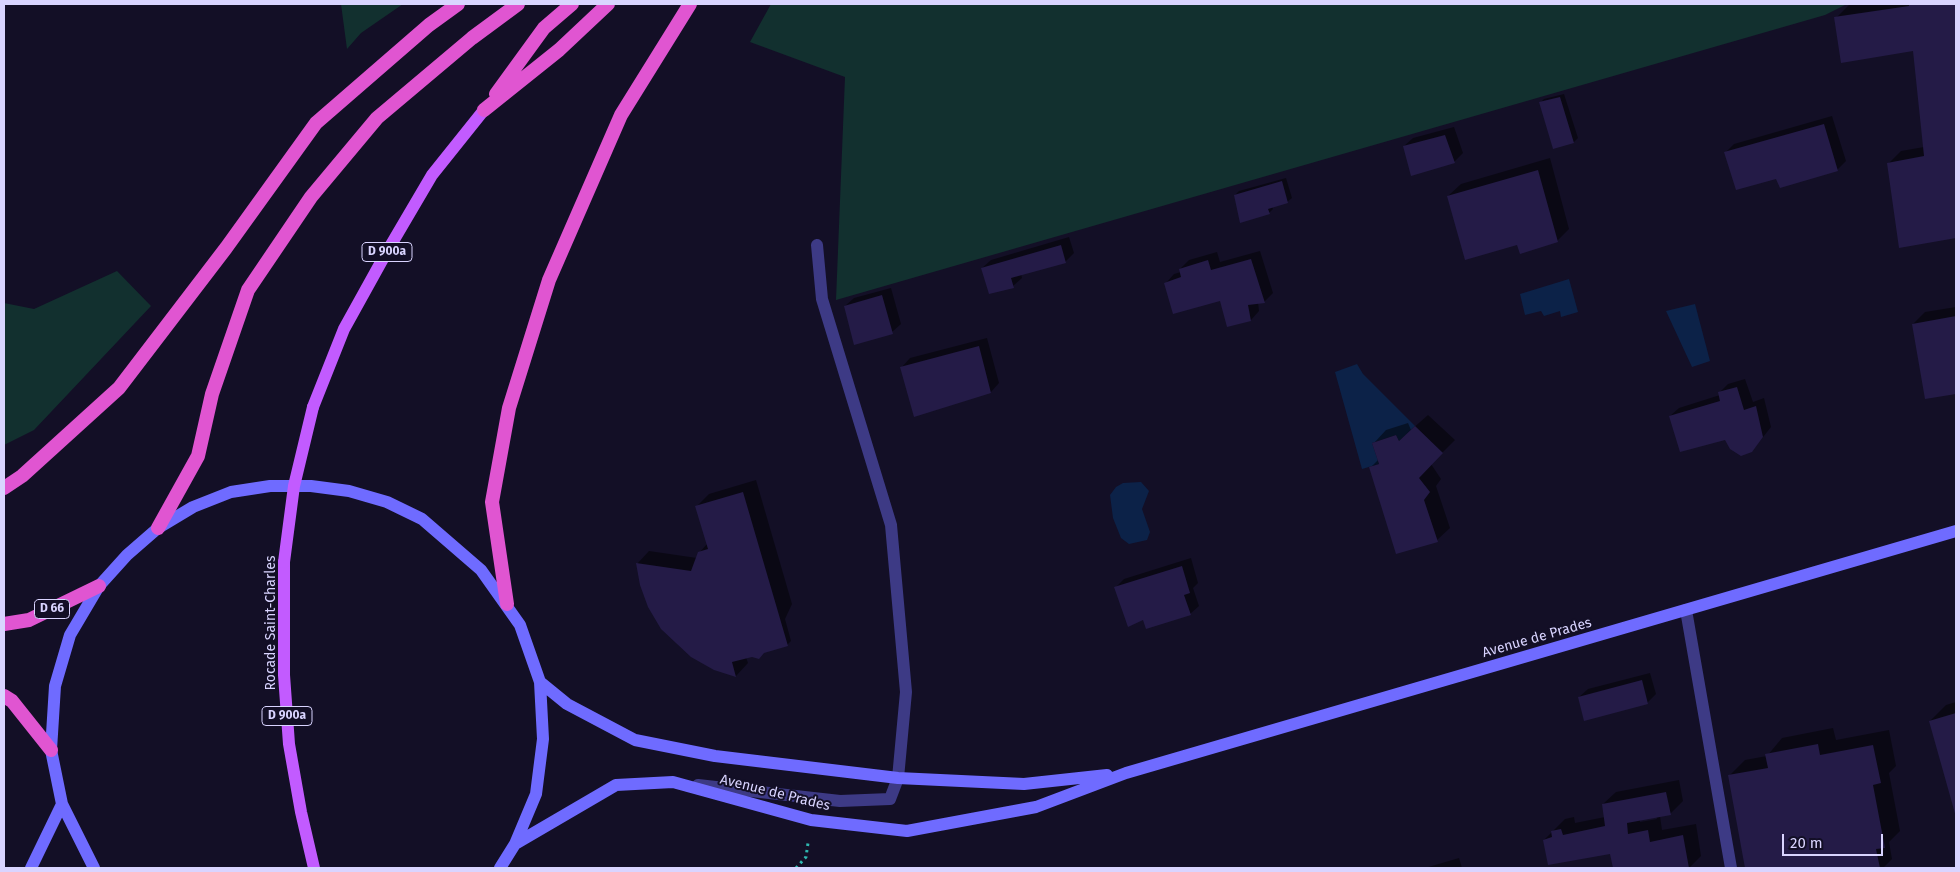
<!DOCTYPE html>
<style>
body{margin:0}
#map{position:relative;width:1960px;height:872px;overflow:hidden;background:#130f26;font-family:"Fira Sans",sans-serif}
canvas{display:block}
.frame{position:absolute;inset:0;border:5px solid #d9d4ff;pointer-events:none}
.scale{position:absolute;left:1782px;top:834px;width:101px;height:22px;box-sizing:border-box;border:2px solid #d9d4ff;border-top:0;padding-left:6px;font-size:15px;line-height:18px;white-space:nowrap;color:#d9d4ff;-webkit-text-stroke:4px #130f26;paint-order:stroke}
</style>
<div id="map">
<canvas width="1960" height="872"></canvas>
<div class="frame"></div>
<div class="scale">20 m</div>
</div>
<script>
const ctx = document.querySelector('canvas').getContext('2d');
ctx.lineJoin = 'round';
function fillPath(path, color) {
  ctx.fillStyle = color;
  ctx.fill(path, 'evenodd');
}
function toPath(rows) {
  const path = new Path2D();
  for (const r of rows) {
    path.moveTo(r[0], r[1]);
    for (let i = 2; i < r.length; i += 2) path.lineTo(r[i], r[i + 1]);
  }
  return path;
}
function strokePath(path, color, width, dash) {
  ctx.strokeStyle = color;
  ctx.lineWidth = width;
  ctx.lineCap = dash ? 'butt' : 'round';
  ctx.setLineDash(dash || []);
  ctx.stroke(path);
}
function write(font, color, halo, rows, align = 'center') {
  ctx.font = font + ' "Fira Sans",sans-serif';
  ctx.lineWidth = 4;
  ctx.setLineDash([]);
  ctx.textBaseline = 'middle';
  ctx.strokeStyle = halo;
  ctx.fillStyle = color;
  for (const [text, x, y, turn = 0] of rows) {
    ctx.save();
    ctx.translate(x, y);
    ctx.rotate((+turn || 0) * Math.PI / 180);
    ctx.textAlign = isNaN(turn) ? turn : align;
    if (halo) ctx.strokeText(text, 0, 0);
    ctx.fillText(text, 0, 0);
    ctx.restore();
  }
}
fillPath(toPath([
 [341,4,403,4,361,33,347,49],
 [771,4,1847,4,1825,15,836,300,845,77,750,42],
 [117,271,151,306,34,430,4,445,4,303,34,309]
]), '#12302f');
fillPath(toPath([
 [1569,279,1578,312,1561,317,1560,311,1544,316,1541,311,1525,315,1520,294],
 [1695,304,1710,361,1692,367,1666,311],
 [1357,364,1363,374,1415,426,1399,441,1396,435,1372,443,1379,464,1362,469,1335,372],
 [1141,482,1149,491,1142,509,1150,532,1147,540,1129,544,1121,538,1113,518,1110,495,1116,487,1123,483]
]), '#0c2248');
fillPath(toPath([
 [1850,4,1956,4,1956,237,1900,246,1889,163,1901,151,1924,147,1914,50,1836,18],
 [1564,94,1578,138,1574,142,1553,148,1540,103,1544,99],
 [1832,116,1846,161,1837,170,1777,177,1726,152,1734,144],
 [1454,127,1463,153,1454,162,1404,146,1413,138],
 [1550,158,1569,229,1557,241,1517,244,1448,196,1461,184],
 [1286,178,1292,198,1287,202,1272,206,1273,209,1269,213,1235,195,1239,191],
 [1069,237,1074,253,1065,262,1021,274,1022,278,1013,286,982,268,991,260],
 [1260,251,1273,293,1264,302,1258,302,1259,311,1251,320,1228,325,1220,300,1166,283,1174,274,1181,272,1180,269,1189,260,1217,252,1220,262],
 [891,288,901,324,892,332,845,306,854,298],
 [1956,307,1956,393,1926,398,1913,324,1925,312],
 [987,338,999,383,991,392,915,415,902,367,910,358],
 [1745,379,1753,402,1764,398,1771,427,1752,451,1670,416,1679,408,1720,395,1719,393,1728,384],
 [1428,415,1455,440,1431,464,1441,479,1436,486,1450,528,1437,540,1370,468,1379,459,1374,443,1386,430,1408,423,1411,430],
 [756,480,792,604,785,619,791,641,787,645,766,651,756,658,752,655,746,657,748,663,736,676,715,669,637,564,649,551,697,558,699,553,707,544,697,506,709,494],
 [1191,558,1198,583,1193,588,1199,606,1190,614,1144,619,1116,587,1124,579],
 [1650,673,1656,694,1647,703,1579,697,1588,689],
 [1956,702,1956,815,1930,721,1946,705],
 [1833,728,1836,740,1889,730,1896,766,1889,773,1900,831,1889,842,1892,859,1883,868,1746,868,1729,776,1745,760,1767,756,1782,738],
 [1679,780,1683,801,1671,813,1660,816,1662,830,1696,824,1701,856,1689,868,1614,868,1611,852,1544,840,1565,819,1574,817,1575,823,1605,817,1603,804,1616,792],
 [1656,816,1657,819,1640,822,1640,819],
 [1459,858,1462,868,1425,868]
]), '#0007');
fillPath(toPath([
 [1909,4,1956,4,1956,238,1899,248,1887,163,1924,156,1913,51,1841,63,1834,17,1909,6],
 [1560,97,1574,143,1553,149,1539,102],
 [1824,124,1838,171,1780,188,1776,179,1736,190,1724,152],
 [1445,135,1455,163,1411,176,1403,146],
 [1538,170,1558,242,1520,254,1517,245,1465,260,1447,196],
 [1282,181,1288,203,1268,209,1270,214,1240,223,1234,195],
 [1061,245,1066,263,1011,278,1014,288,989,294,981,268],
 [1251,259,1265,303,1248,305,1251,321,1227,327,1220,301,1173,314,1164,283,1181,277,1179,269,1208,260,1211,270],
 [882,295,893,334,854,345,844,306],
 [1956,316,1956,394,1925,399,1912,324],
 [979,346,991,393,914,417,900,367],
 [1737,387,1744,410,1756,406,1763,437,1752,452,1741,456,1730,449,1725,440,1680,452,1669,416,1720,401,1718,392],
 [1415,426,1443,453,1419,478,1430,492,1424,500,1438,542,1396,554,1369,467,1379,464,1372,443,1396,435,1399,441],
 [743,492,788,646,764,653,759,659,752,657,732,662,736,677,714,670,691,657,661,629,648,607,640,585,636,563,691,571,698,552,708,549,695,506],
 [1182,566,1190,593,1184,595,1191,615,1146,629,1143,620,1128,627,1114,587],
 [1642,680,1648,704,1584,721,1578,697],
 [1956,713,1956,817,1929,721],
 [1818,744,1820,755,1873,745,1881,783,1873,785,1885,848,1876,849,1880,868,1745,868,1728,775,1768,768,1765,754],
 [1666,792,1671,815,1627,823,1628,834,1648,830,1650,842,1683,835,1689,868,1613,868,1610,854,1548,865,1543,840,1552,837,1551,831,1561,829,1563,835,1605,826,1602,804]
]), '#241b47');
strokePath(toPath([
 [796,868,806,857,808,843]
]), '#2fb8b0', 3, [2.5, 4]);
strokePath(toPath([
 [1686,610,1731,868],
 [698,785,840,801,890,799,898,778,906,692,891,525,822,299,817,245]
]), '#3d3a85', 12);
strokePath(toPath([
 [540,682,567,704,635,740,715,756,898,778,1024,784,1107,775],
 [515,844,616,785,673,782,811,820,907,831,1036,807,1126,773,1956,531],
 [31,868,62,804],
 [94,868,62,804,51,750,55,686,70,635,99,586,127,555,158,528,193,507,231,492,270,486,311,486,349,491,387,502,422,519,481,570,520,625,540,682,543,739,536,794,515,844,500,868]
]), '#6f6bff', 12);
strokePath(toPath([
 [313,407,344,329,385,255,432,175,484,110],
 [284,562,284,675,289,744,301,812,314,868]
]), '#c25bff', 12);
strokePath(toPath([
 [496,94,544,28,572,4],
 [484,110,559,50,608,4],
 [4,488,22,476,119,388,226,248,316,123,429,25,458,4],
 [158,528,198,456,212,394,248,290,311,197,377,118,472,38,518,4],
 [507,604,492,502,509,408,549,280,621,115,690,4],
 [4,624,29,620,99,586],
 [4,696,12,701,51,750]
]), '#e055d1', 14);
strokePath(toPath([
 [284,562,294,486,313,407]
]), '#c25bff', 12);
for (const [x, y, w] of [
 [387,252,50],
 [52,609,35],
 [287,716,50]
]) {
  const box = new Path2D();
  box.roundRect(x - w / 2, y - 9.5, w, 19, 4);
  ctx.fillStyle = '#130f26';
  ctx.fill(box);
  strokePath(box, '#d9d4ff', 1);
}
write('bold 12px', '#d9d4ff', null, [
 ["D 900a",387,252],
 ["D 66",52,609],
 ["D 900a",287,716]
]);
write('14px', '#d9d4ff', '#130f26', [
 ["Rocade Saint-Charles",271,623,-90],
 ["Avenue de Prades",1537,638,-16],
 ["Avenue de Prades",775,793,14]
]);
</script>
